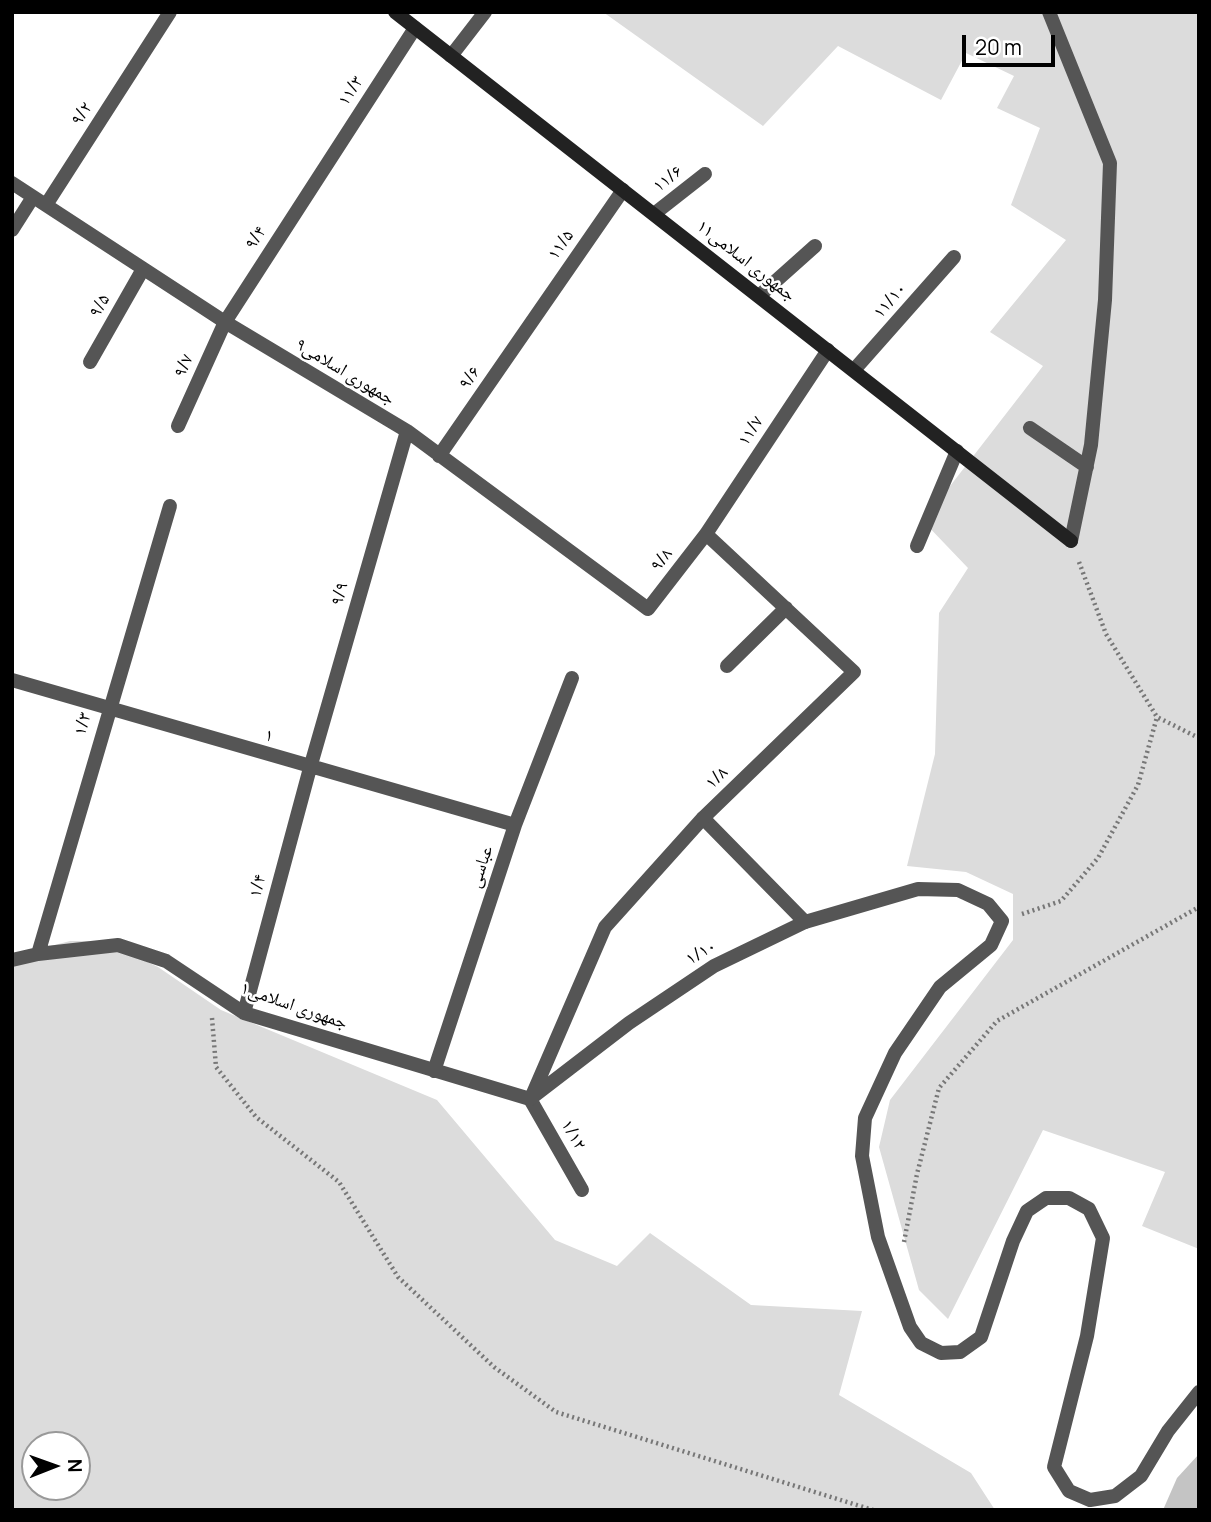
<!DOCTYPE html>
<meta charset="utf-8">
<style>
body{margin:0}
#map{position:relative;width:1211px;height:1522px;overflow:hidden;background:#fff;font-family:Manrope,sans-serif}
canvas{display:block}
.frame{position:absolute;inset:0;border:14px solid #000;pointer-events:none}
.north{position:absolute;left:21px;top:1431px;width:70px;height:70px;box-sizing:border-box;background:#fff;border:2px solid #999;border-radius:50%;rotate:89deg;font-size:19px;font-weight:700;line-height:28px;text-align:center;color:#000}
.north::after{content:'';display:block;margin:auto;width:24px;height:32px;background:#000;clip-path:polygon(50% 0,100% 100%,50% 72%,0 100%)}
.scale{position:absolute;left:962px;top:35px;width:93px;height:32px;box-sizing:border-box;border:4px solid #000;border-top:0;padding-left:9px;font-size:21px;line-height:24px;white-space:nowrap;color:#000;-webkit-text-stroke:5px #fff;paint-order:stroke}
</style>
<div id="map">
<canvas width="1211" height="1522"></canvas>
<div class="frame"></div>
<div class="north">N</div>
<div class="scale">20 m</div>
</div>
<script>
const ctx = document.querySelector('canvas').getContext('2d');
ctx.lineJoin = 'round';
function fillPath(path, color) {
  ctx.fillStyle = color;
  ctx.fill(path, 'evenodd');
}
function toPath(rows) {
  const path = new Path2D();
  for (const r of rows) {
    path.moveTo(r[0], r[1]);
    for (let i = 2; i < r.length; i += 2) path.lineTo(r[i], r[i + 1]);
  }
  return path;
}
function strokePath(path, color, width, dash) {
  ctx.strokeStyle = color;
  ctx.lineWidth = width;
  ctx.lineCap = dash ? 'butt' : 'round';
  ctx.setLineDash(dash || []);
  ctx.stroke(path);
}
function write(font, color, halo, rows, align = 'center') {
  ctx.font = font + ' Manrope,"Noto Naskh Arabic",sans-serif';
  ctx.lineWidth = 5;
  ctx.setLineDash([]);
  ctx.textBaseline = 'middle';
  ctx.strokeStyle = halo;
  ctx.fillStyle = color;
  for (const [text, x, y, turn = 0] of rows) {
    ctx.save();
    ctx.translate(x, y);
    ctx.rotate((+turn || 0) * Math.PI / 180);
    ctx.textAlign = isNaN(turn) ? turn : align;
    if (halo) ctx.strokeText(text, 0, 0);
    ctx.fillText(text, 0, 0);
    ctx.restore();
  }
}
fillPath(toPath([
 [603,12,1199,12,1199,1249,1142,1226,1165,1172,1043,1130,948,1319,919,1290,879,1147,890,1100,1013,940,1013,894,966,872,907,866,935,754,939,613,968,568,923,521,1043,366,990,332,1066,240,1011,205,1040,128,997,108,1014,76,966,53,941,100,838,46,763,126],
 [70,941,103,941,158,967,221,1010,437,1100,555,1240,617,1266,650,1233,751,1305,862,1311,839,1395,971,1473,995,1510,12,1510,12,956],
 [35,1445,77,1445,77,1487,35,1487]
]), '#dcdcdc');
fillPath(toPath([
 [1199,1454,1199,1510,1163,1510,1177,1478]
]), '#c4c4c4');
strokePath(toPath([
 [1079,562,1106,634,1157,717,1199,738],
 [1022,914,1061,901,1098,858,1138,785,1157,717],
 [212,1018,216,1067,256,1117,339,1182,398,1277,494,1367,556,1412,873,1510],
 [904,1242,917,1174,939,1088,997,1021,1199,907]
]), '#777', 4.5, [2, 3.5]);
strokePath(toPath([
 [703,818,805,922],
 [530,1099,582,1190]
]), '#555', 14);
strokePath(toPath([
 [1049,12,1110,163,1105,300,1091,445,1071,541],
 [451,56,485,12],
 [12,183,225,322,407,431,648,609,706,534,828,350],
 [46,205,170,12],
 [654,214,705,174],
 [12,230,33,197],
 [759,296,815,246],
 [90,362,143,269],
 [854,370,954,257],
 [178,426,225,322,415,28],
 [1030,428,1087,467],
 [439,456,623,190],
 [917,546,957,451],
 [727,666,786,608],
 [12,680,515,825],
 [38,954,170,506],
 [12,960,38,954,118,945,166,961,244,1013,530,1099],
 [244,1013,310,768,407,431],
 [434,1071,515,825,572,678],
 [531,1098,605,927,703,818,854,672,706,534],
 [530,1099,629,1023,714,966,805,922,918,889,958,890,988,904,1002,921,991,945,940,987,895,1053,865,1118,862,1156,878,1237,910,1327,921,1343,941,1353,960,1352,981,1337,1013,1241,1027,1211,1046,1198,1069,1198,1089,1209,1103,1238,1087,1336,1054,1467,1069,1491,1090,1500,1115,1496,1141,1476,1168,1431,1199,1392]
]), '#555', 14);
strokePath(toPath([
 [395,12,1071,541]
]), '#222', 14);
write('18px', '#000', '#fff', [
 ["۱۱/۳",351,91,-57],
 ["۹/۲",82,114,-57],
 ["۱۱/۶",668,179,-38],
 ["۹/۴",256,238,-57],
 ["۱۱/۵",561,245,-55],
 ["جمهوری اسلامی۱۱",746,261,38],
 ["۱۱/۱۰",890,301,-49],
 ["۹/۵",100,306,-60],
 ["۹/۷",184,366,-66],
 ["جمهوری اسلامی۹",345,372,31],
 ["۹/۶",470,378,-55],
 ["۱۱/۷",751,431,-57],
 ["۹/۸",662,560,-52],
 ["۹/۹",340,594,-74],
 ["۱/۳",83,724,-74],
 ["۱",269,736,16],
 ["۱/۸",717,778,-44],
 ["عباسی",481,867,-72],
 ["۱/۴",258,886,-75],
 ["۱/۱۰",701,953,-31],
 ["جمهوری اسلامی۱",294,1006,19],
 ["۱/۱۲",573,1135,60]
]);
</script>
